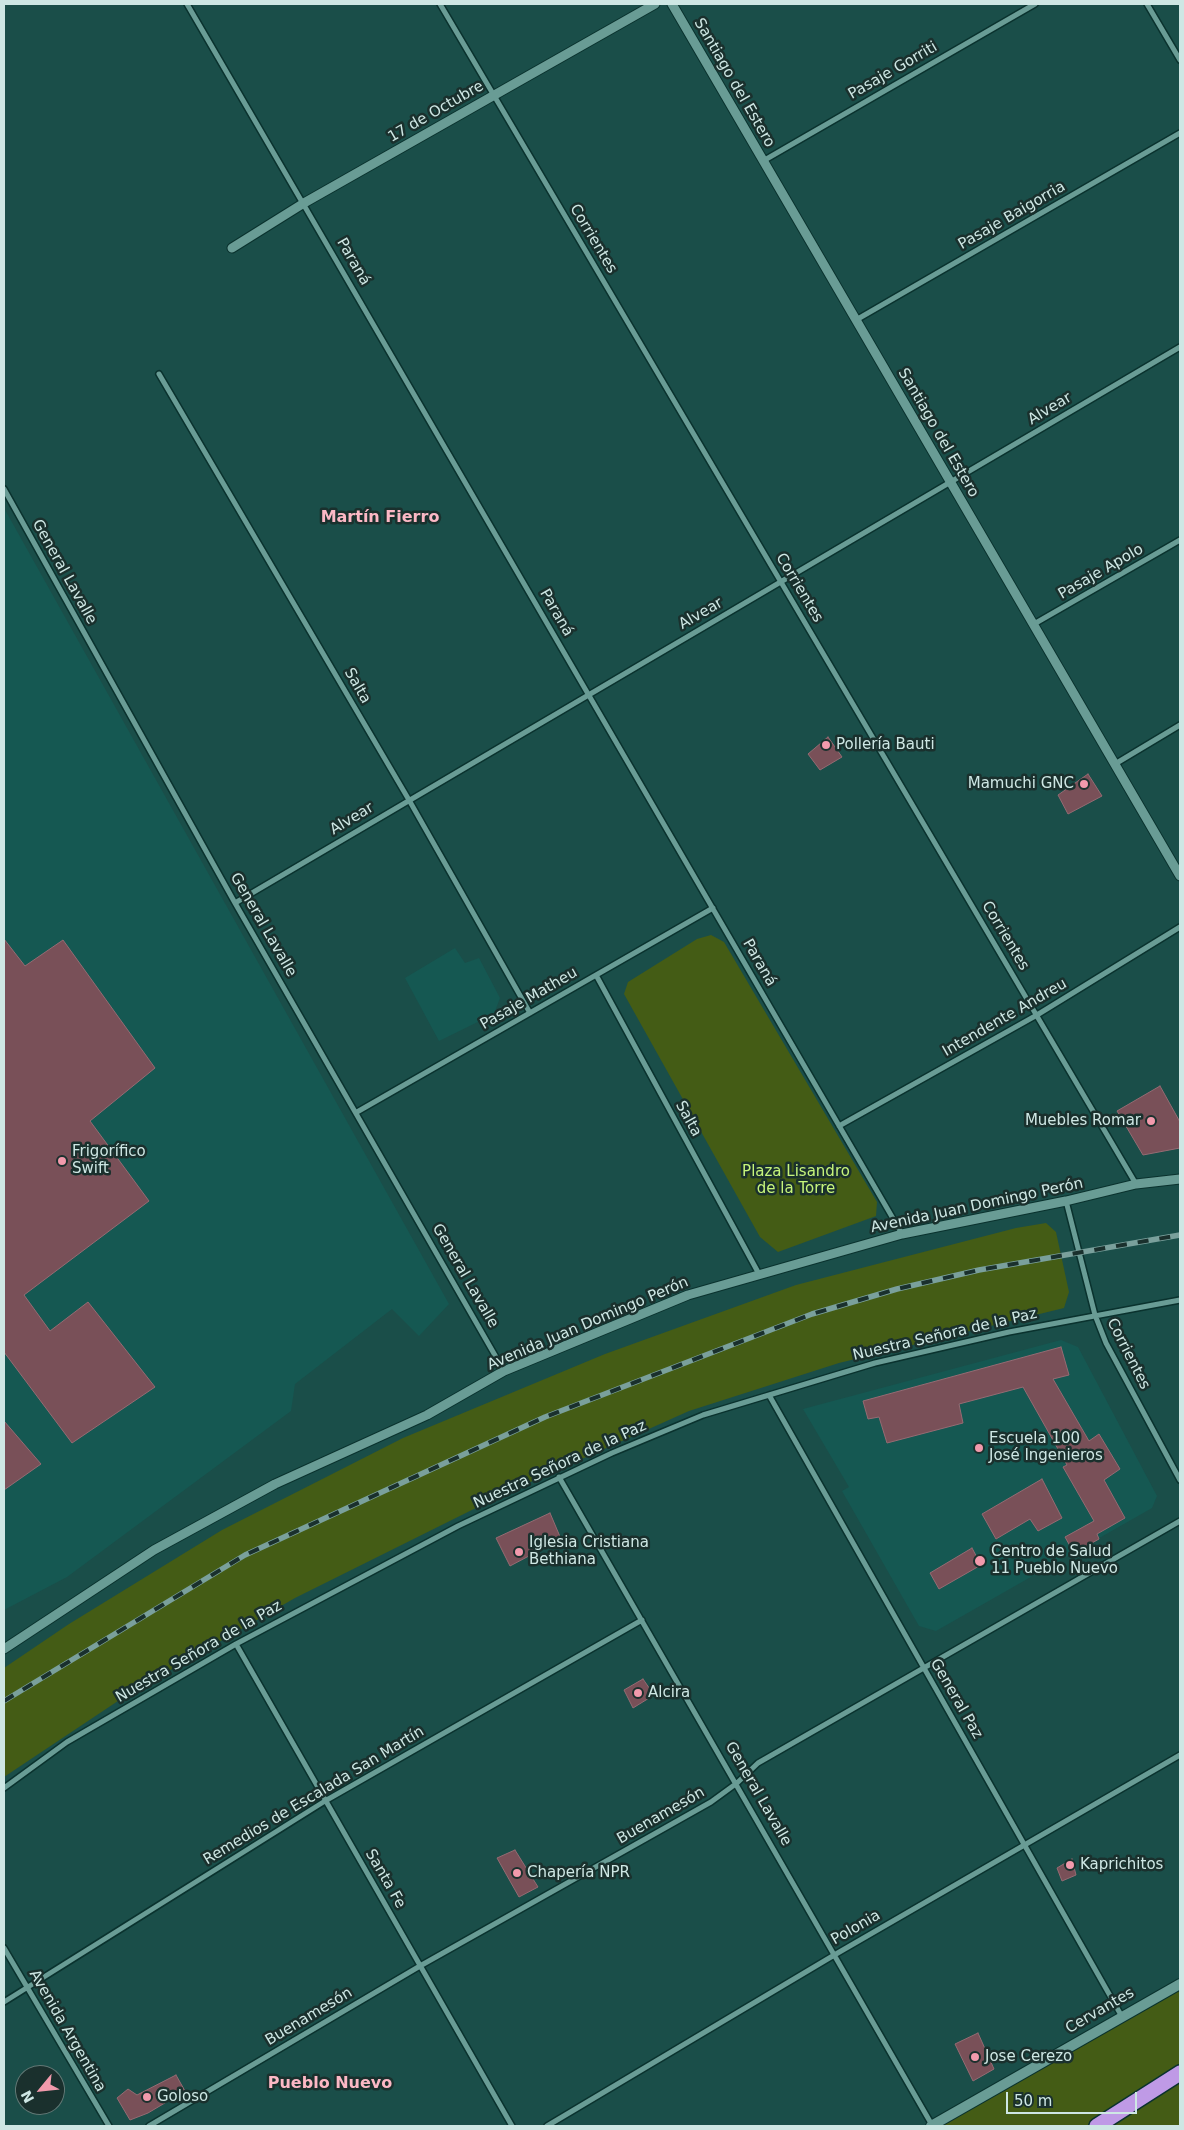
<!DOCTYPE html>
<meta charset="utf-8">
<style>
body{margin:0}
#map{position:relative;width:1184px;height:2130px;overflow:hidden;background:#1a4e49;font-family:"DejaVu Sans",sans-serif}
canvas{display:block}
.frame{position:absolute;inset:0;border:5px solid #cee7e4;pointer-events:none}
.north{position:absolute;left:15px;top:2065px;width:50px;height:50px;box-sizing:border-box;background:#1a302d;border:1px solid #627976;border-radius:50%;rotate:242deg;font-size:14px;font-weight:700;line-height:20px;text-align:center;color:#cee7e4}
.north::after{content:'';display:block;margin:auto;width:18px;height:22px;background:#f29aac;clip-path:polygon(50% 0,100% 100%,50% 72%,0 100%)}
.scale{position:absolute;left:1006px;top:2092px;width:131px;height:22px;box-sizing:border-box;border:2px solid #cee7e4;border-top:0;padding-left:6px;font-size:15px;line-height:18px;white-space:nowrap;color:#cee7e4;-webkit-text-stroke:4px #1a302d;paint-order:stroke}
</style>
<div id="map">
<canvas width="1184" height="2130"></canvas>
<div class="frame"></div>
<div class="north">N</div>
<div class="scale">50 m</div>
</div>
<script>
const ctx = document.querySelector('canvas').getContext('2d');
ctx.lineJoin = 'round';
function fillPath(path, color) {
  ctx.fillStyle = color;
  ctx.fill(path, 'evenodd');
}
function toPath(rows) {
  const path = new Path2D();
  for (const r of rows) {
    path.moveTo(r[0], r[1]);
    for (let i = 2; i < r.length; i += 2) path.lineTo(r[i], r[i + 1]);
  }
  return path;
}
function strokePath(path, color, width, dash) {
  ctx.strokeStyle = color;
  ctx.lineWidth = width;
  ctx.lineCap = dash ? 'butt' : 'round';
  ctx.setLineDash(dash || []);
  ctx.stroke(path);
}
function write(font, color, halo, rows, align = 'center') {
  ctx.font = font + ' "DejaVu Sans",sans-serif';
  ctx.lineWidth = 5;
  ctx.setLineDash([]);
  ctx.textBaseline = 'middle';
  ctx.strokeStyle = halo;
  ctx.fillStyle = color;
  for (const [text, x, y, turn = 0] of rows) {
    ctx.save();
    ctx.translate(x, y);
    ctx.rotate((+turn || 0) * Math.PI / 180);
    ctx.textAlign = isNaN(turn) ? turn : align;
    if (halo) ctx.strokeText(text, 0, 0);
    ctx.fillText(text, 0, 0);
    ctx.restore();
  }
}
fillPath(toPath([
 [4,508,449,1304,419,1336,392,1309,295,1384,291,1411,67,1577,4,1610],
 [455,948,465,963,479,958,500,998,494,1014,439,1041,405,978],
 [1061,1340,1078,1347,1157,1496,1152,1508,936,1631,919,1626,842,1491,849,1487,803,1409]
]), '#155852');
fillPath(toPath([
 [711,935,724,942,877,1202,876,1216,778,1252,760,1237,624,994,628,982,697,939],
 [1046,1223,1056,1232,1069,1292,1064,1308,839,1363,689,1411,508,1492,295,1598,127,1695,4,1777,4,1668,69,1624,222,1530,403,1438,605,1354,796,1285,1016,1228],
 [1180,1984,1180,2126,931,2126]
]), '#445c15');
const building = toPath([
 [828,737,842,757,820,770,808,754,828,737],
 [1088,774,1102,796,1068,814,1058,795,1088,774],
 [4,939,25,966,63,940,155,1068,90,1121,149,1201,24,1295,50,1331,88,1302,155,1387,72,1443,4,1352,4,939],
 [1160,1086,1180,1122,1180,1148,1143,1155,1117,1111,1160,1086],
 [1061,1347,1069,1375,1053,1379,1089,1441,1099,1434,1120,1469,1104,1480,1125,1518,1097,1534,1099,1539,1074,1553,1065,1537,1094,1521,1063,1467,1067,1465,1023,1387,959,1404,963,1423,887,1443,879,1417,868,1419,863,1401,1061,1347],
 [4,1421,41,1464,4,1490,4,1421],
 [1042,1479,1062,1518,1038,1531,1030,1519,996,1539,982,1514,1042,1479],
 [550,1513,561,1539,510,1566,496,1538,550,1513],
 [972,1548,981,1565,939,1589,930,1573,972,1548],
 [643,1679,654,1695,633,1708,624,1690,643,1679],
 [515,1850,538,1887,519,1897,497,1858,515,1850],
 [1072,1859,1076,1875,1062,1881,1057,1868,1072,1859],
 [978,2033,994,2069,973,2081,955,2044,978,2033],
 [176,2075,185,2091,148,2113,130,2120,117,2098,128,2089,137,2095,176,2075]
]);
fillPath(building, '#795058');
strokePath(building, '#956b73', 1);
const minor = toPath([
 [187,4,902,1234],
 [440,4,1136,1184],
 [1147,4,1180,60],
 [763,161,1035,4],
 [856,320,1180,133],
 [159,374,409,800,530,1013],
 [4,489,235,903,504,1371],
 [1034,624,1180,540],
 [1115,764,1180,725],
 [235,903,1180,347],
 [596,975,759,1274],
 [357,1112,713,908],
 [839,1126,1037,1015,1180,927],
 [1066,1201,1095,1315,1106,1343,1180,1480],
 [769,1395,1121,2015],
 [559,1477,932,2125],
 [236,1644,512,2126],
 [4,1788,67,1742,236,1644,458,1526,612,1453,703,1415,875,1363,1009,1332,1180,1300],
 [4,1948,109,2126],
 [4,2002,325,1801,642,1620],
 [149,2126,420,1966,711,1802,737,1783,758,1763,1180,1521],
 [547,2126,836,1954,1180,1755]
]);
const tertiary = toPath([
 [672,4,1180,876],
 [232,248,304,203,655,4],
 [4,1649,154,1550,275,1484,427,1415,504,1371,688,1295,902,1234,1066,1201,1136,1184,1180,1179]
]);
const secondary = toPath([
 [931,2126,1180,1984]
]);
const motorway = toPath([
 [1097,2126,1180,2073]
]);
strokePath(minor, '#0a322e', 8);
strokePath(tertiary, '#0a322e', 11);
strokePath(secondary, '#0a322e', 12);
strokePath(motorway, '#0a322e', 18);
strokePath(minor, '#699c95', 5);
strokePath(tertiary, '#699c95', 9);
strokePath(secondary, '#699c95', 10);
strokePath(motorway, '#bf9ae6', 15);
const rail = toPath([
 [4,1701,245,1555,545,1417,812,1314,897,1289,979,1270,1180,1235]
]);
strokePath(rail, '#7aa09c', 5.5);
strokePath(rail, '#1a302d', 4, [11]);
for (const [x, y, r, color] of [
 [826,745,5,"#f29aac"],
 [1084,784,5,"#f29aac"],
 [1151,1121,5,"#f29aac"],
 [62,1161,5,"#f29aac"],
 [979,1448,5,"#f29aac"],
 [519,1552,5,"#f29aac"],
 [980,1561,6,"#f29aac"],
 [638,1693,5,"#f29aac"],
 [1070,1865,5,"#f29aac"],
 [517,1873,5,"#f29aac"],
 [975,2057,5,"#f29aac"],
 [147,2097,5,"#f29aac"]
]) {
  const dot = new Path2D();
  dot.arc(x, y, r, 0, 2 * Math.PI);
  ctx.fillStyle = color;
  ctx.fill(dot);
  strokePath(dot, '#1a302d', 2);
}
write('15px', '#cee7e4', '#1a302d', [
 ["Pasaje Gorriti",893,71,-30],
 ["Santiago del Estero",734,83,60],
 ["17 de Octubre",436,112,-30],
 ["Pasaje Baigorria",1012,216,-30],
 ["Corrientes",593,239,59],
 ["Paraná",353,262,60],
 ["Alvear",1050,409,-31],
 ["Santiago del Estero",938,433,60],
 ["General Lavalle",64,572,61],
 ["Pasaje Apolo",1101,572,-30],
 ["Corrientes",799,588,59],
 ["Paraná",556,613,60],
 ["Alvear",701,614,-30],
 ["Salta",357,686,60],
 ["Alvear",352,819,-31],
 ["General Lavalle",263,925,60],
 ["Corrientes",1005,936,59],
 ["Paraná",759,963,60],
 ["Pasaje Matheu",529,999,-30],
 ["Intendente Andreu",1005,1018,-30],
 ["Salta",688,1119,61],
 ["Avenida Juan Domingo Perón",977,1206,-12],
 ["General Lavalle",465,1276,60],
 ["Avenida Juan Domingo Perón",588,1324,-23],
 ["Nuestra Señora de la Paz",945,1335,-13],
 ["Corrientes",1128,1354,63],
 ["Nuestra Señora de la Paz",560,1465,-25],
 ["Nuestra Señora de la Paz",199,1652,-30],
 ["General Paz",956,1699,60],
 ["General Lavalle",758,1794,60],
 ["Remedios de Escalada San Martín",314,1796,-31],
 ["Buenamesón",661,1816,-30],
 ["Santa Fe",385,1879,60],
 ["Polonia",856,1928,-30],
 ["Cervantes",1100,2011,-30],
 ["Buenamesón",309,2017,-31],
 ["Avenida Argentina",67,2031,60]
]);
write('15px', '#cee7e4', '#1a302d', [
 ["Pollería Bauti",836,745],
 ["Mamuchi GNC",1074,784,"right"],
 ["Muebles Romar",1141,1121,"right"],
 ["Frigorífico",72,1152],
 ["Swift",72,1169],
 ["Escuela 100",989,1439],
 ["José Ingenieros",989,1456],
 ["Iglesia Cristiana",529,1543],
 ["Bethiana",529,1560],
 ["Centro de Salud",991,1552],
 ["11 Pueblo Nuevo",991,1569],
 ["Alcira",648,1693],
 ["Kaprichitos",1080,1865],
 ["Chapería NPR",527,1873],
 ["Jose Cerezo",985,2057],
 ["Goloso",157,2097]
], 'left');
write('15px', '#c6f47b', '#1a302d', [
 ["Plaza Lisandro",796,1172],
 ["de la Torre",796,1189]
]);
write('bold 16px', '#fcb8c5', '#1a302d', [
 ["Martín Fierro",380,518],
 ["Pueblo Nuevo",330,2084]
]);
</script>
